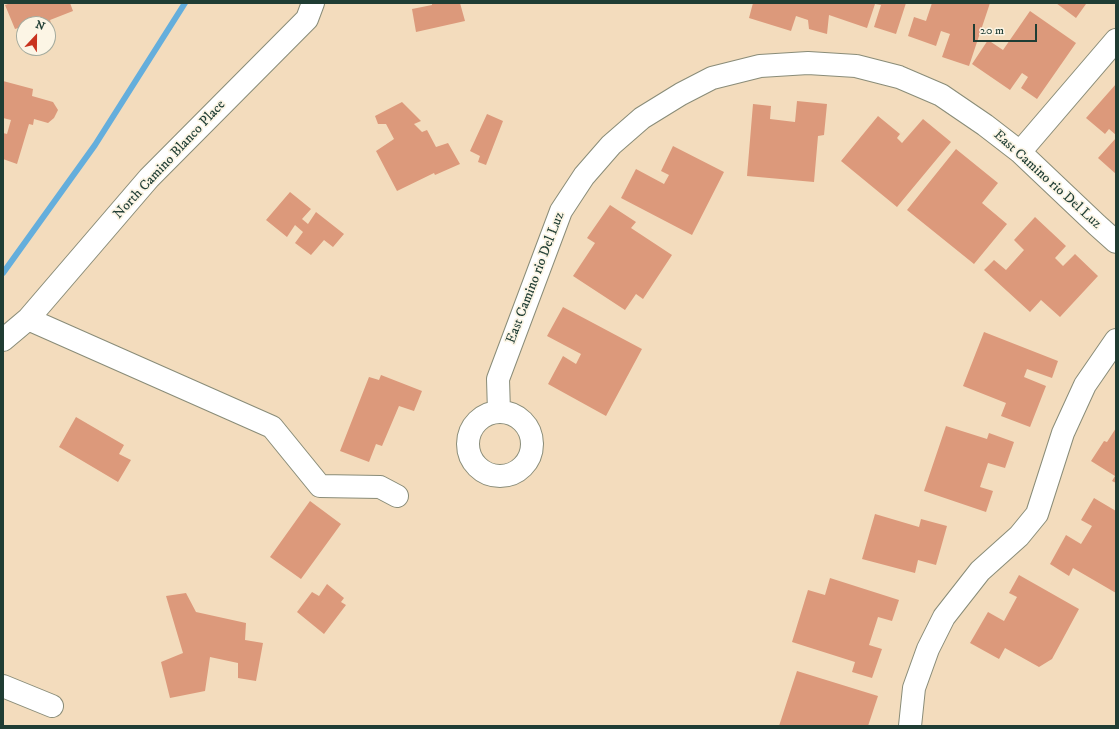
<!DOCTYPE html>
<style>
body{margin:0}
#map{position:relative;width:1119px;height:729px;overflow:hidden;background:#f3dcbd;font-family:"IM FELL DW Pica",serif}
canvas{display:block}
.frame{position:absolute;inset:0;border:4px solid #1f3d34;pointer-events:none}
.north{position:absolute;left:16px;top:16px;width:40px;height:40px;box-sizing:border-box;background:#fcf5e5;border:1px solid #a4ab9e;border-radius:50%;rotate:22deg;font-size:11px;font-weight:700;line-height:16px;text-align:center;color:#1f3d34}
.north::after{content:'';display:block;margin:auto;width:14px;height:18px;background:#c8321e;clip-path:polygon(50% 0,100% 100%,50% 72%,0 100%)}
.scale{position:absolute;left:973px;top:24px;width:64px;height:18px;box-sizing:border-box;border:2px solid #1f3d34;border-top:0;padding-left:5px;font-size:12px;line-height:14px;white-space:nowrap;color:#1f3d34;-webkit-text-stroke:3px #fcf5e5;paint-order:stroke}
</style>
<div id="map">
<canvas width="1119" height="729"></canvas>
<div class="frame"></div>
<div class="north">N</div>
<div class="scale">20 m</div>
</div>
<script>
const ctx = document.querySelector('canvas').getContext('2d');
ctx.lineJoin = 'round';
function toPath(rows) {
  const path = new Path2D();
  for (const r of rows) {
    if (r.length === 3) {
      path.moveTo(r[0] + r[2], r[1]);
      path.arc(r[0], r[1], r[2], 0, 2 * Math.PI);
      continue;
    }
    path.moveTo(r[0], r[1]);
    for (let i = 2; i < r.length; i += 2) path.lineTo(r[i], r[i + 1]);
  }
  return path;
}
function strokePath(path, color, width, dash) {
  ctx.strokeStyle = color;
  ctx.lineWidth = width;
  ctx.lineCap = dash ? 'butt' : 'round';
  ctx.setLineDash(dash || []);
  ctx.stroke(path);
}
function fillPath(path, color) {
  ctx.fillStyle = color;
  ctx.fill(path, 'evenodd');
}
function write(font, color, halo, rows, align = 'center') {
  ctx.font = font + ' "IM FELL DW Pica",serif';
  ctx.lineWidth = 3.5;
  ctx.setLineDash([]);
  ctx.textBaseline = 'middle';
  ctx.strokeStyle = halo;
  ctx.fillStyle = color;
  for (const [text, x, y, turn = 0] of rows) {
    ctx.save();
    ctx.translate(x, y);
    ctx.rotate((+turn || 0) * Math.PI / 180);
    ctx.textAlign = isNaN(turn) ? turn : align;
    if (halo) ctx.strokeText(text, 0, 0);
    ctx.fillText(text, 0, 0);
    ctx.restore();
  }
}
strokePath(toPath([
 [3,273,95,145,185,3]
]), '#64aedc', 6);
fillPath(toPath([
 [11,3,70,3,73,11,50,20,52,26,48,28,48,24,24,24,24,26,15,29,5,5],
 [432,3,460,3,465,21,416,32,412,9,432,5],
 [753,3,906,3,896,34,874,27,881,5,875,4,867,28,829,15,827,34,809,29,808,20,796,16,791,31,749,18],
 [932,3,990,3,969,66,942,57,950,34,941,31,936,46,908,36,914,17,926,21],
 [1056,3,1085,3,1086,4,1076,18],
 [1030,11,1076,43,1037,99,1021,88,1028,77,1022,73,1010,90,972,64,988,40,1003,50],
 [3,81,33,89,32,96,53,102,58,110,54,118,48,123,34,119,33,125,29,124,17,164,3,159,3,133,7,134,11,120,3,118],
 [1116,84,1116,135,1109,129,1105,134,1086,118],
 [797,101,827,104,824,135,818,136,814,182,747,176,753,104,771,106,770,119,795,122],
 [402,102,421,121,414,124,422,132,427,130,436,147,448,143,460,164,435,175,434,173,397,191,376,151,394,139,386,124,378,124,375,116],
 [487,114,503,121,486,165,478,162,480,156,470,151],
 [878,116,900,134,897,138,902,143,923,119,951,142,897,207,841,161],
 [1116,138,1116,174,1098,158],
 [673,146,724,172,692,235,621,198,636,169,664,184,669,175,661,171],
 [956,149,998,183,982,203,1007,224,974,264,907,210],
 [290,192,311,209,302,219,308,224,316,212,344,234,333,247,324,240,311,255,295,243,303,232,295,225,287,237,266,220],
 [610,205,636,222,631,228,672,255,643,299,636,294,625,310,573,276,595,243,587,238],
 [1035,217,1066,246,1055,258,1063,266,1075,254,1098,276,1060,317,1041,300,1030,312,984,270,994,260,1006,270,1024,250,1014,240],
 [563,307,642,349,606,416,548,384,563,356,576,364,581,354,547,336],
 [984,332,1058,361,1052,378,1027,369,1024,377,1046,386,1030,427,1001,416,1006,403,963,386],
 [381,375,422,391,414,411,399,406,382,446,376,444,369,462,340,451,369,377,379,380],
 [76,417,124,445,119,454,131,460,118,482,59,447],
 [946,426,987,439,989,433,1014,442,1005,468,988,463,980,487,993,491,986,512,924,491],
 [1116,428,1116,483,1112,481,1115,476,1091,461,1104,441,1107,442],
 [1094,498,1116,511,1116,593,1073,568,1069,576,1050,564,1066,535,1081,544,1092,526,1081,520],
 [310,501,341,524,301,579,270,557],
 [875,514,919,527,921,519,947,526,936,565,918,560,915,573,862,559],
 [1019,575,1079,609,1052,659,1039,667,1005,648,999,659,970,643,988,612,1004,621,1017,597,1009,593],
 [830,578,899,600,892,621,878,617,869,645,882,649,872,678,852,672,855,662,792,642,808,590,825,595],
 [327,584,344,598,341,602,346,605,324,634,297,612,312,592,319,596],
 [186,593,196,612,246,623,245,640,263,643,256,681,238,678,238,663,210,657,205,691,170,698,161,662,183,653,166,596],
 [797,671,878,696,868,726,779,726]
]), '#dc997b');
const street = toPath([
 [1020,152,1116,40],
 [28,319,272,427,320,486,380,487,397,496],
 [3,340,28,319,149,178,307,19,313,3],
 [499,412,498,379,561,211,584,176,611,145,642,118,681,94,712,78,760,66,808,63,856,66,899,77,941,95,985,125,1020,152,1097,225,1116,242],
 [500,444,32],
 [3,686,52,706],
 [910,726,914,688,928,649,944,617,980,571,1019,536,1037,514,1063,433,1085,385,1116,340]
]);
strokePath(street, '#898c78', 24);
strokePath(street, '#fff', 22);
write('14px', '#1f3d34', '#fcf5e5', [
 ["North Camino Blanco Place",170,160,-47],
 ["East Camino rio Del Luz",1047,180,42],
 ["East Camino rio Del Luz",536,278,-69]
]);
</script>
